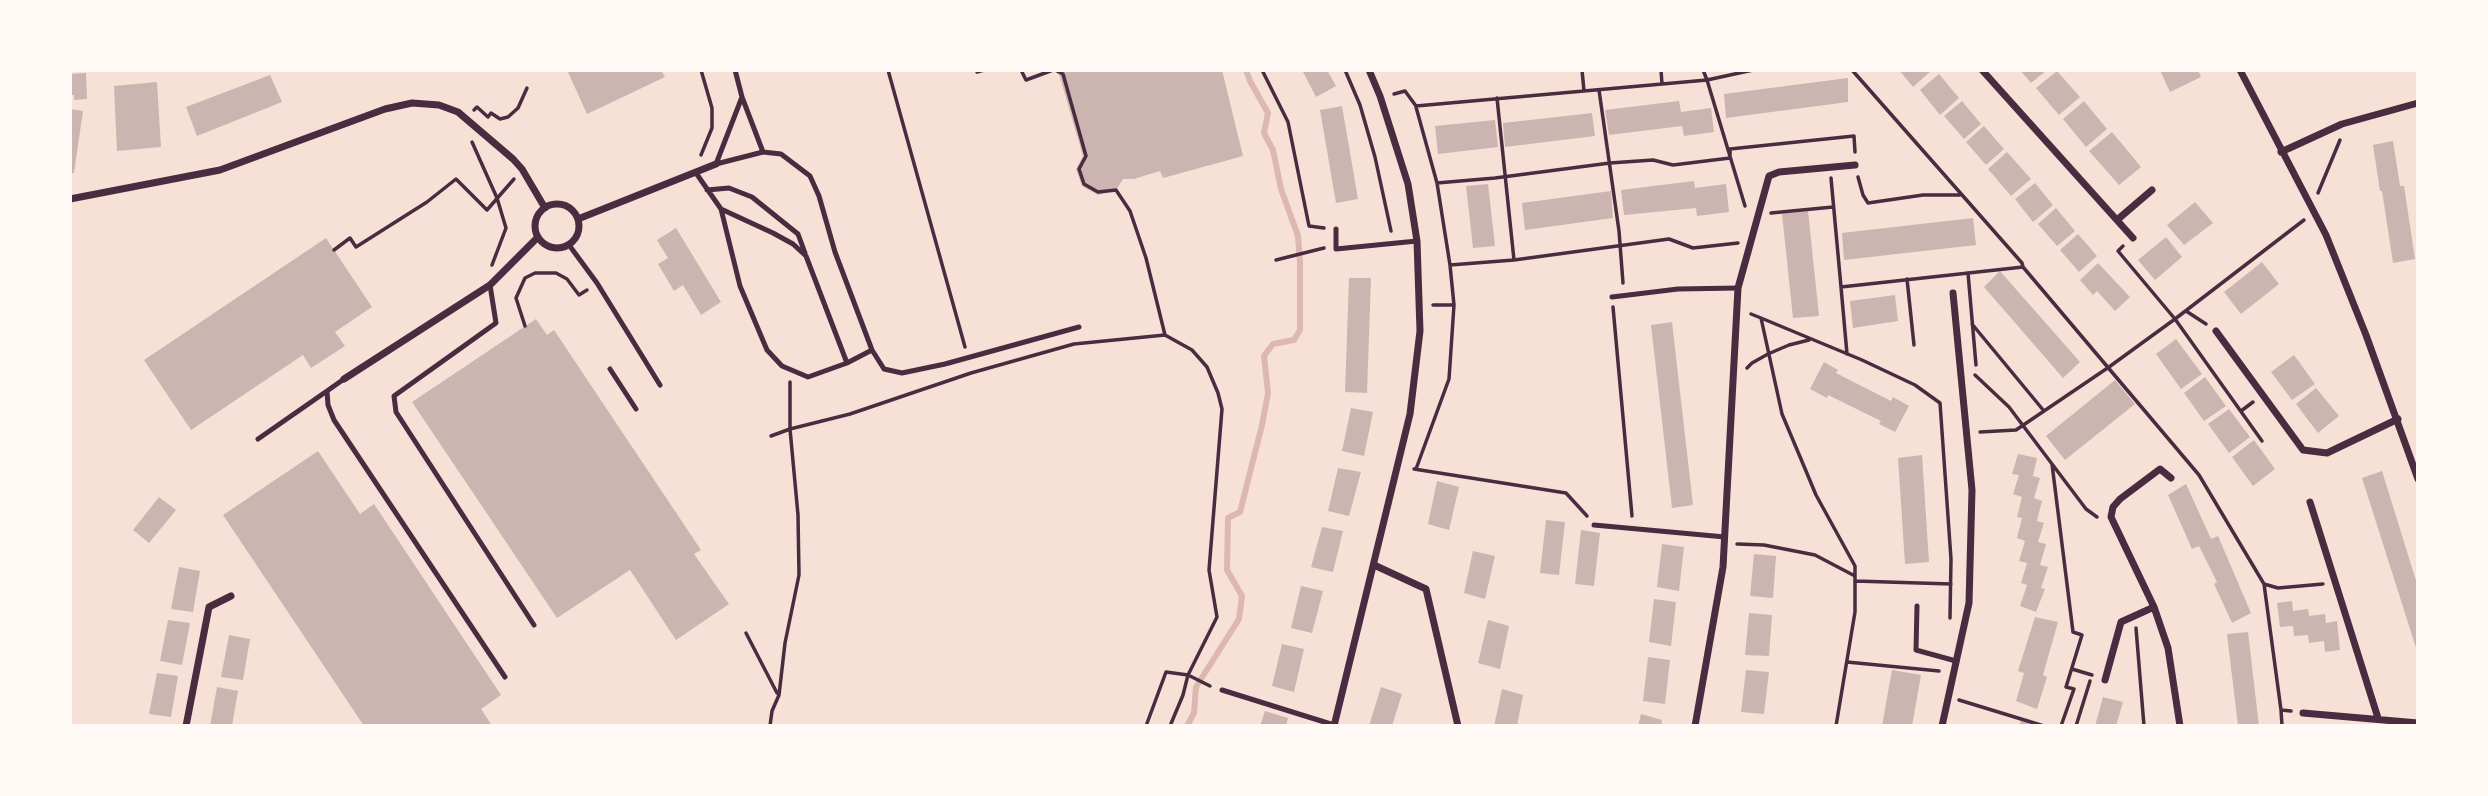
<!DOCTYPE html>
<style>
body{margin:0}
#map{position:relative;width:2488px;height:796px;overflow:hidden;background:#f7e1d7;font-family:"Nunito Sans",sans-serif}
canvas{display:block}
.frame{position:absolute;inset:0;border:72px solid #fffaf5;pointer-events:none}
</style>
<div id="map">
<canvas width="2488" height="796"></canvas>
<div class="frame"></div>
</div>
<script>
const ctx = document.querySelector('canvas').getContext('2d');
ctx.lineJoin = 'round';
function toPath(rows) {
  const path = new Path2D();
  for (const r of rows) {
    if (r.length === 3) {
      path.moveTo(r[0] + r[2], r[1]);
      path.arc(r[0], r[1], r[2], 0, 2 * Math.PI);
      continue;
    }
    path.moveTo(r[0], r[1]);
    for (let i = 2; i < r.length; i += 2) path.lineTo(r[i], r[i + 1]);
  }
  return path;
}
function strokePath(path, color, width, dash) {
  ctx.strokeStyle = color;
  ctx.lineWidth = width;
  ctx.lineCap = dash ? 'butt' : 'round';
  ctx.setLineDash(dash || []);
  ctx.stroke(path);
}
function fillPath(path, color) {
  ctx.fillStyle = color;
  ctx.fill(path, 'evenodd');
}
strokePath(toPath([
 [1187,726,1194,713,1196,687,1239,619,1242,596,1227,570,1228,518,1240,512,1262,425,1268,393,1264,356,1273,344,1294,340,1300,330,1300,263,1298,236,1281,189,1273,150,1264,133,1268,113,1250,81,1246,70]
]), '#dcb8b0', 6);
fillPath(toPath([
 [567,70,661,70,665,77,587,114],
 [1054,70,1222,70,1243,156,1163,178,1160,171,1134,179,1123,179,1116,190,1098,195,1082,186,1076,169,1083,156,1059,74],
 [1302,70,1327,70,1336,86,1316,97],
 [1899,70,1932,70,1913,87],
 [2020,70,2047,70,2031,83],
 [2160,70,2198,70,2201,77,2170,92],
 [2057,71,2080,97,2059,115,2036,88],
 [86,73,87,99,74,100,74,95,70,95,70,74],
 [1939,74,1959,98,1940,115,1920,90],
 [270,75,282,102,197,136,186,107],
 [1848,78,1848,102,1726,118,1724,94],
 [157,82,161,147,117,151,114,86],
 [1679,101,1681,112,1711,108,1714,132,1684,136,1682,126,1609,135,1605,110],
 [1962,101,1981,124,1964,139,1944,116],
 [2084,101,2107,129,2086,147,2063,119],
 [1342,106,1358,199,1336,203,1320,110],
 [70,109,83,111,74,173,70,173],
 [1592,113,1595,136,1505,147,1503,123],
 [1495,120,1498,147,1438,154,1435,126],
 [1984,126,2004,149,1986,165,1966,142],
 [2112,132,2141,167,2119,185,2089,151],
 [2393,141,2400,186,2404,186,2415,259,2393,263,2382,191,2380,191,2373,145],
 [2007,152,2031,179,2011,196,1988,169],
 [1694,181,1695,188,1726,184,1729,212,1697,216,1696,208,1624,215,1621,190],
 [2035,183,2053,205,2033,222,2015,199],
 [1488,184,1495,246,1473,248,1466,186],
 [1611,191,1613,218,1525,230,1522,203],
 [2195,202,2213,223,2184,245,2167,225],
 [2056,208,2075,231,2057,246,2038,224],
 [1808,211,1819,316,1793,318,1782,214],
 [1973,218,1976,245,1844,260,1842,233],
 [676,228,721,302,701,315,683,285,674,291,658,264,668,258,657,240],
 [2078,234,2097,256,2079,272,2060,250],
 [2166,237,2182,257,2155,280,2138,260],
 [326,238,372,307,335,332,345,346,311,368,303,355,191,430,144,360],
 [2262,262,2279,284,2241,314,2224,292],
 [2098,263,2130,297,2115,311,2097,291,2093,295,2080,280],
 [2000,271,2080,362,2063,378,1984,287],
 [1349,278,1371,278,1367,393,1345,392],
 [1895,295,1898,321,1853,328,1850,301],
 [536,319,547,335,554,330,701,550,694,554,729,604,676,640,630,570,557,618,412,402],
 [1672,322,1693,505,1672,508,1651,325],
 [2176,339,2202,374,2181,389,2156,354],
 [2294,355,2315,384,2292,400,2271,372],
 [1824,362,1838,370,1836,373,1891,401,1893,397,1909,406,1895,432,1879,424,1881,421,1828,395,1827,398,1810,389],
 [2205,377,2226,406,2204,421,2184,393],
 [2115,380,2135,404,2065,460,2046,436],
 [2316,388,2339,416,2318,433,2296,404],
 [1351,408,1373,412,1364,456,1342,451],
 [2229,409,2250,437,2229,453,2208,424],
 [2254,440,2275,469,2253,486,2232,457],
 [318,451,360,514,374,504,501,695,481,709,491,724,487,726,364,726,223,515],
 [2018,454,2037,458,2033,476,2040,478,2034,498,2042,501,2037,521,2044,523,2038,542,2046,544,2040,565,2048,567,2041,588,2045,589,2036,612,2020,606,2027,585,2021,583,2027,563,2019,561,2025,541,2017,538,2022,518,2017,517,2022,497,2013,494,2019,475,2012,474],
 [1922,455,1929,562,1905,564,1898,458],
 [1338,468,1361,472,1349,516,1328,511],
 [2382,471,2418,587,2418,654,2362,478],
 [1437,481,1459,487,1449,530,1428,524],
 [2186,484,2211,539,2218,536,2251,613,2232,623,2214,584,2217,582,2199,546,2192,549,2168,495],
 [159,497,176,510,149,543,133,530],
 [1546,520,1565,522,1559,575,1540,573],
 [1322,527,1343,531,1333,572,1311,567],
 [1581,530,1600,533,1594,586,1575,584],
 [1662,544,1684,547,1679,591,1657,587],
 [1473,551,1495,556,1485,599,1464,593],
 [1754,554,1776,556,1773,598,1750,596],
 [179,567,200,571,193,612,171,609],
 [1301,586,1323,591,1312,633,1291,628],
 [1654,599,1676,602,1671,646,1649,642],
 [2292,601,2293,611,2308,609,2309,616,2325,614,2326,623,2337,621,2340,650,2325,652,2324,641,2309,643,2308,635,2294,636,2293,626,2280,627,2277,603],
 [1749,613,1772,615,1769,656,1745,655],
 [2035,617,2058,622,2043,675,2047,677,2037,709,2016,701,2024,673,2018,671],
 [168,620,190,623,182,665,160,661],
 [1488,620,1509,626,1500,669,1478,663],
 [2248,632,2259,726,2238,726,2227,634],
 [229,635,250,639,243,680,221,677],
 [1282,644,1304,649,1294,692,1272,686],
 [1648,657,1670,660,1665,704,1643,701],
 [1746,670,1769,672,1764,714,1741,712],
 [1892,670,1921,675,1912,726,1882,726],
 [157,673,178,676,171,717,149,714],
 [217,687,238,691,232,726,210,726],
 [1381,687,1402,694,1392,726,1369,726],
 [1502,689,1523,695,1517,726,1494,726],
 [2103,697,2123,702,2116,726,2095,726],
 [1265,711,1288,718,1286,726,1260,726],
 [1641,714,1662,720,1661,726,1638,726],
 [2021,720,2037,726,2019,726]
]), '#ccb4b1');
strokePath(toPath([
 [701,70,712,108,712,128,701,155],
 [888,70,965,347],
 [1021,70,1026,80,1053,70],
 [1055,70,1063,74,1086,156,1079,169,1084,184,1098,192,1116,190,1130,211,1146,258,1165,335],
 [1262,70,1288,122,1309,226,1324,228],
 [1345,70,1360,105,1375,157,1391,231],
 [1582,70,1584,91],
 [1661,70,1662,84],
 [1703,70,1707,80,1753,70],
 [1852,70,2022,263,2023,267,2199,475,2264,584,2278,588,2323,584],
 [977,72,984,70],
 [1599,90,1619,231,1623,283],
 [1394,94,1405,91,1416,106,1707,80,1745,206],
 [1497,98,1514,260],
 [1416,107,1437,183,1450,265],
 [474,110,477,107,488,117,491,113,500,119,508,117,518,108,527,88],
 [472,142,497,198,506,228,492,265],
 [1858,177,1863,195,1868,203,1923,195,1960,195],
 [1831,178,1841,287,2023,267],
 [1437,183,1495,178,1610,163,1653,160,1673,165,1730,158,1730,149,1854,136,1855,152],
 [2318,193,2340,140],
 [1771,213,1833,207],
 [2123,246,2118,251,2175,319,2304,220],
 [334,250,350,238,356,247,427,202,456,179,487,210,514,179],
 [1276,260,1324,248],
 [1968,273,1976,365],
 [1907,279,1914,345],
 [1841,287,1847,354],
 [1433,305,1453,305],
 [1613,307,1632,516],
 [2186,311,2206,324],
 [1751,314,1761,318,1782,414,1806,471,1816,495,1855,566,1855,612,1836,726],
 [1761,318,1862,360,1915,385,1940,403,1951,559,1950,618],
 [1972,324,2044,411],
 [525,326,516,298,525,278,535,273,556,273,567,279,579,295,587,290],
 [1747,368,1752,363,1768,354,1789,345,1809,340],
 [1975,375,2009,407,2086,509,2097,517],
 [2241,411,2253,402],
 [1980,432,2016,430,2109,367,2175,319,2262,441],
 [771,436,790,429,850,414,971,373,1074,344,1165,335,1192,350,1207,367,1218,393,1222,409,1209,570,1217,617,1188,675,1183,695,1170,726],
 [2052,464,2073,632,2082,635,2066,687,2074,689,2061,726],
 [1414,469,1566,493,1587,516],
 [1416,469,1449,379,1454,305,1450,265,1514,260,1669,239,1693,248,1738,243],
 [1737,544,1764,545,1815,555,1855,576],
 [1855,581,1951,584],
 [2264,584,2281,710],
 [2136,628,2144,726],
 [746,633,777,693],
 [1847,662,1939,671],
 [2072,669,2092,675],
 [1959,700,2044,726],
 [770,726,772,711,779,695,785,643,799,575,798,515,790,429,790,382],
 [1146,726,1166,672,1188,675,1210,686],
 [2076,726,2090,681],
 [2282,726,2281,710,2291,711]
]), '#4a2c40', 3.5);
strokePath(toPath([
 [735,70,742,97,763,152],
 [716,164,763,152,781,154,810,176,819,196,835,252,872,350,884,369,902,373,945,364,1079,327],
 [716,164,742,97],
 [696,173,721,209,740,286,767,350,782,366,808,377,847,363,872,350],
 [707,190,729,188,752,197,798,234,805,253],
 [721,209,773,233,793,244,806,256,847,363],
 [1336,229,1336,249,1417,241],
 [569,245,597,283,660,385],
 [490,285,496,323,394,396,396,412,534,625],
 [1612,297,1678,289,1738,288],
 [610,369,636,409],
 [344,379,327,391,328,405,334,420,505,677],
 [258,439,327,391],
 [1594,525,1725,537],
 [1917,606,1916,650,1956,661],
 [1222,690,1334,725]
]), '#4a2c40', 5);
strokePath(toPath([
 [1982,70,2133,238],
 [2240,70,2326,235,2366,335,2418,479],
 [2281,152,2342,124,2418,103],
 [70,199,220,170,385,109,412,103,439,105,458,112,513,159,522,169,545,208],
 [557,226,22],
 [578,219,716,164],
 [2117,220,2152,190],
 [2216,331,2303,450,2327,453,2398,419],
 [344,379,490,285,538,237],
 [2171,478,2160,469,2120,499,2113,507,2111,517,2154,607,2168,648,2180,726],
 [2310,502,2378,718],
 [1374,565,1426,589,1458,726],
 [2105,680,2121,622,2154,607],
 [2303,713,2418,723],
 [186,726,209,607,231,596],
 [1334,726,1410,414,1420,331,1417,241,1408,184,1380,96,1369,70],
 [1695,726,1723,567,1738,288,1769,176,1779,172,1855,165],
 [1942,726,1969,603,1972,490,1953,293]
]), '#4a2c40', 7);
</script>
